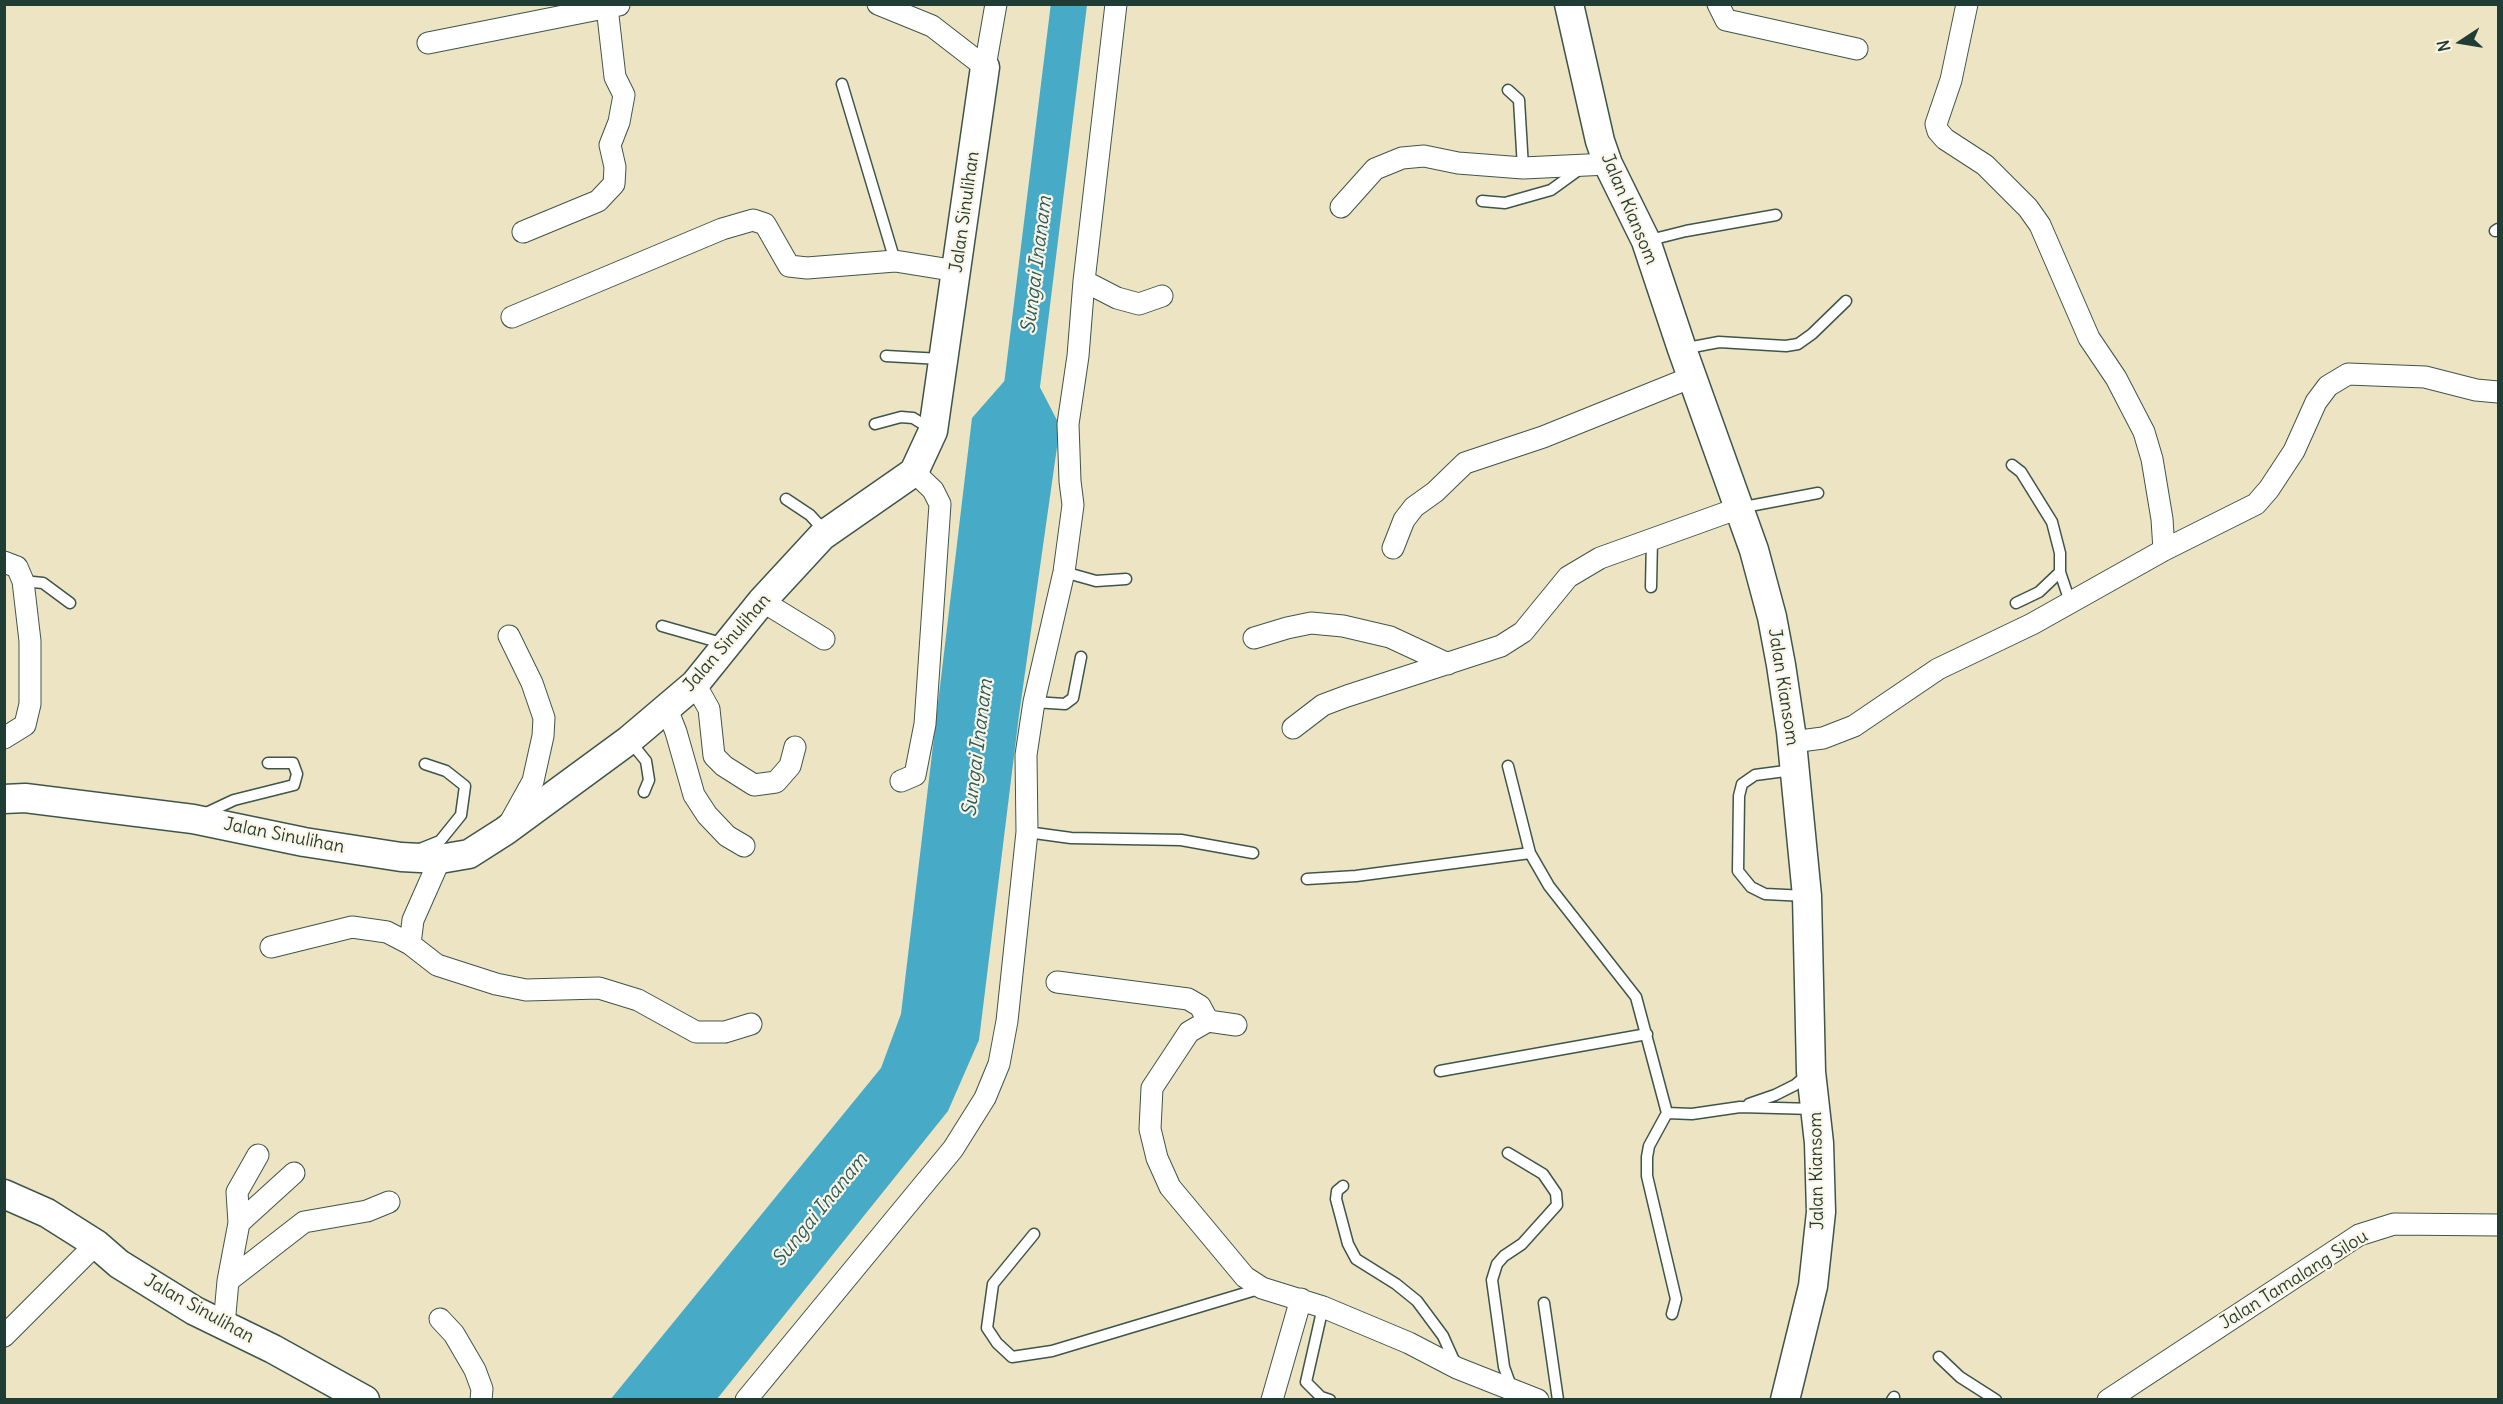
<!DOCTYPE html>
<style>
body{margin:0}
#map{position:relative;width:2503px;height:1404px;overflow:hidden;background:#ece4c3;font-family:Delius,sans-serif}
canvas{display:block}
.frame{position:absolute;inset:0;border:6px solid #1f3d34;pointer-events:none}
.north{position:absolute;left:2431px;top:12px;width:60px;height:60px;-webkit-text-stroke:4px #fcf5e5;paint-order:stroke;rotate:258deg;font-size:16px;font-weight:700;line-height:24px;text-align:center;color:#1f3d34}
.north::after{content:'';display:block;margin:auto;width:21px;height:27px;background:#1f3d34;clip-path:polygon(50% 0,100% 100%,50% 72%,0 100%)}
</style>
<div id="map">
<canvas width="2503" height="1404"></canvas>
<div class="frame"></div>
<div class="north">N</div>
</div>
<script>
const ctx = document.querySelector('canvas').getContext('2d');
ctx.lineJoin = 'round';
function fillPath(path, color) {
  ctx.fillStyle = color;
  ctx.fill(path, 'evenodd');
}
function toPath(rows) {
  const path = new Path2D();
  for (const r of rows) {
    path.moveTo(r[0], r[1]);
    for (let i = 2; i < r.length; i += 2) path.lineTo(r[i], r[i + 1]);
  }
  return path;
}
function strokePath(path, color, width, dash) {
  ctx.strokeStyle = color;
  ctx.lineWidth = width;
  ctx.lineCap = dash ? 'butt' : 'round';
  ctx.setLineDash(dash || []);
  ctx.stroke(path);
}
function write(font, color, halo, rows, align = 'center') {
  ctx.font = font + ' Delius,sans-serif';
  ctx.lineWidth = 4.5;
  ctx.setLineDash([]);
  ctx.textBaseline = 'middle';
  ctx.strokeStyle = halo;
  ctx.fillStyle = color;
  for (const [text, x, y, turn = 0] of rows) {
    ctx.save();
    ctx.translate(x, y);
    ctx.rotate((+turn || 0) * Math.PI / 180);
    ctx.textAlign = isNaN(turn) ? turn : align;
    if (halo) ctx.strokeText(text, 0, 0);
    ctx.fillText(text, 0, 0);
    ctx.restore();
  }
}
fillPath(toPath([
 [1015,369,1031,370,1060,426,1019,715,979,1040,948,1111,717,1399,610,1400,881,1068,901,1014,972,418]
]), '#47aac7');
strokePath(toPath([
 [1018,418,1069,4]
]), '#47aac7', 36);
const lane = toPath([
 [842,84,895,261],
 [1508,90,1519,100,1523,168],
 [1482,201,1505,203,1551,190,1580,169],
 [2495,231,2498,229],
 [1646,241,1686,231,1776,215],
 [1682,349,1719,342,1786,346,1798,344,1812,334,1846,301],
 [886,356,941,359],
 [875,424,901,417,913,418,931,429],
 [2012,465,2021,472,2052,522,2060,553,2060,572],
 [786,499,810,515,821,527,821,533],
 [1739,508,1818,493],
 [1064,572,1096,581,1126,579],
 [23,581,43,583,70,603],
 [1651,587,1652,539],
 [2016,603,2039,592,2060,572,2070,602],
 [662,626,725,644],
 [1034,702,1065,704,1073,698,1081,657],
 [629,740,646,761,649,780,644,792],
 [1508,766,1530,853,1549,886,1636,997,1667,1113,1692,1114,1740,1107,1814,1109],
 [1793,770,1755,775,1742,784,1739,796,1738,871,1751,887,1765,894,1806,896],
 [202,815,234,800,294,785,297,774,293,763,268,763],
 [1027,832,1071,838,1181,840,1253,853],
 [420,849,440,841,461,815,465,786,446,771,425,764],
 [1307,879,1356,876,1530,853],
 [1440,1071,1647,1034],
 [1749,1104,1775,1095,1795,1085,1807,1075],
 [1667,1113,1649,1146,1647,1157,1647,1176,1676,1299,1672,1314],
 [1508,1153,1543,1174,1556,1193,1557,1205,1522,1244,1504,1256,1497,1264,1492,1280,1504,1367,1512,1389],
 [1343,1186,1337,1191,1336,1199,1348,1244,1356,1259,1396,1284,1417,1301,1443,1336,1456,1365],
 [1034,1234,993,1284,987,1328,997,1343,1012,1357,1052,1351,1262,1288],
 [1544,1303,1558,1400],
 [1323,1307,1306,1382,1321,1397,1330,1400],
 [1939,1357,1960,1377,1996,1400],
 [1892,1400,1894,1397]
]);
const street = toPath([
 [878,4,932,26,985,67,996,4],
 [1718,4,1726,20,1857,49],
 [1967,4,1951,80,1936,124,1938,131,1945,139,1985,165,2028,208,2040,225,2089,338,2116,378,2144,432,2152,459,2162,519,2164,550],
 [428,43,619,5],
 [1341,207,1375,169,1402,158,1424,156,1458,163,1523,168,1608,164],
 [523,232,598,201,614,184,615,167,610,145,619,122,624,95,615,77,607,7],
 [1084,281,1117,298,1139,304,1162,296],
 [512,317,722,229,753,220,765,224,789,266,807,268,895,261,957,271],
 [1393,548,1404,520,1414,507,1435,492,1465,463,1543,437,1692,377],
 [4,562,17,567,23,581,30,641,30,704,25,725,4,738],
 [762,601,824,639],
 [1254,638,1287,628,1311,623,1343,626,1390,637,1448,664],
 [695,684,709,709,714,756,724,766,754,785,776,782,790,766,795,747],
 [667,709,676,732,694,795,707,815,727,836,744,846],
 [1293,728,1323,705,1347,696,1501,646,1523,632,1568,577,1600,558,1739,508],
 [1792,742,1823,738,1854,726,1938,669,2032,624,2164,550,2256,504,2269,489,2294,451,2316,402,2328,386,2348,374,2425,377,2476,390,2498,392],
 [901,781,915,775,925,724,940,504,933,490,914,472],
 [508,826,533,781,543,736,544,718,532,683,509,636],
 [440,859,413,920,410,944,437,965,496,984,526,990,599,988,638,1000,696,1032,725,1032,751,1024],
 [271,947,352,927,387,932,410,944],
 [1057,982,1188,999,1200,1006,1208,1021],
 [1236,1025,1208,1021,1189,1032,1152,1088,1150,1129,1157,1158,1170,1187,1245,1277,1262,1288,1323,1307,1409,1343,1457,1368,1538,1400],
 [239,1223,237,1192,258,1155],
 [228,1281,304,1222,367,1211,389,1202],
 [440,1319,454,1334,475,1370,482,1389,481,1400],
 [224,1325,228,1281,239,1223,294,1173],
 [4,1336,96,1244],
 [746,1400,953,1149,985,1098,999,1064,1007,1021,1027,832,1026,755,1034,702,1064,572,1073,505,1070,481,1068,424,1078,356,1084,281,1116,4],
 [1272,1400,1301,1299],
 [2108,1400,2359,1235,2394,1224,2498,1225]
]);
const secondary = toPath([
 [1569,4,1600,141,1608,164,1646,241,1682,349,1754,550,1772,617,1781,665,1791,732,1807,896,1811,1072,1819,1143,1821,1212,1813,1286,1785,1400],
 [4,799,25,798,193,819,304,842,401,857,440,859,469,854,505,831,629,740,695,684,762,601,822,536,914,472,933,431,985,67],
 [4,1194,47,1213,96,1244,119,1264,195,1311,273,1349,365,1400]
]);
strokePath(lane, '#3e5649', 13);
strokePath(street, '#3e5649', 23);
strokePath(secondary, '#3e5649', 31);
strokePath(lane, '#fff', 10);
strokePath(street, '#fff', 21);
strokePath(secondary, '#fff', 28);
write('18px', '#1f3d34', '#fcf5e5', [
 ["Jalan Kiansom",1629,209,67],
 ["Jalan Sinulihan",965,212,-82],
 ["Jalan Sinulihan",727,643,-49],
 ["Jalan Kiansom",1783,687,81],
 ["Jalan Sinulihan",284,836,11],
 ["Jalan Kiansom",1817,1171,-91],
 ["Jalan Tamalang Silou",2294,1280,-32],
 ["Jalan Sinulihan",199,1309,29]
]);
write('italic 20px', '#2b5e60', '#fcf5e5', [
 ["Sungai Inanam",1037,265,-83],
 ["Sungai Inanam",978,748,-83],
 ["Sungai Inanam",820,1210,-51]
]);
</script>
